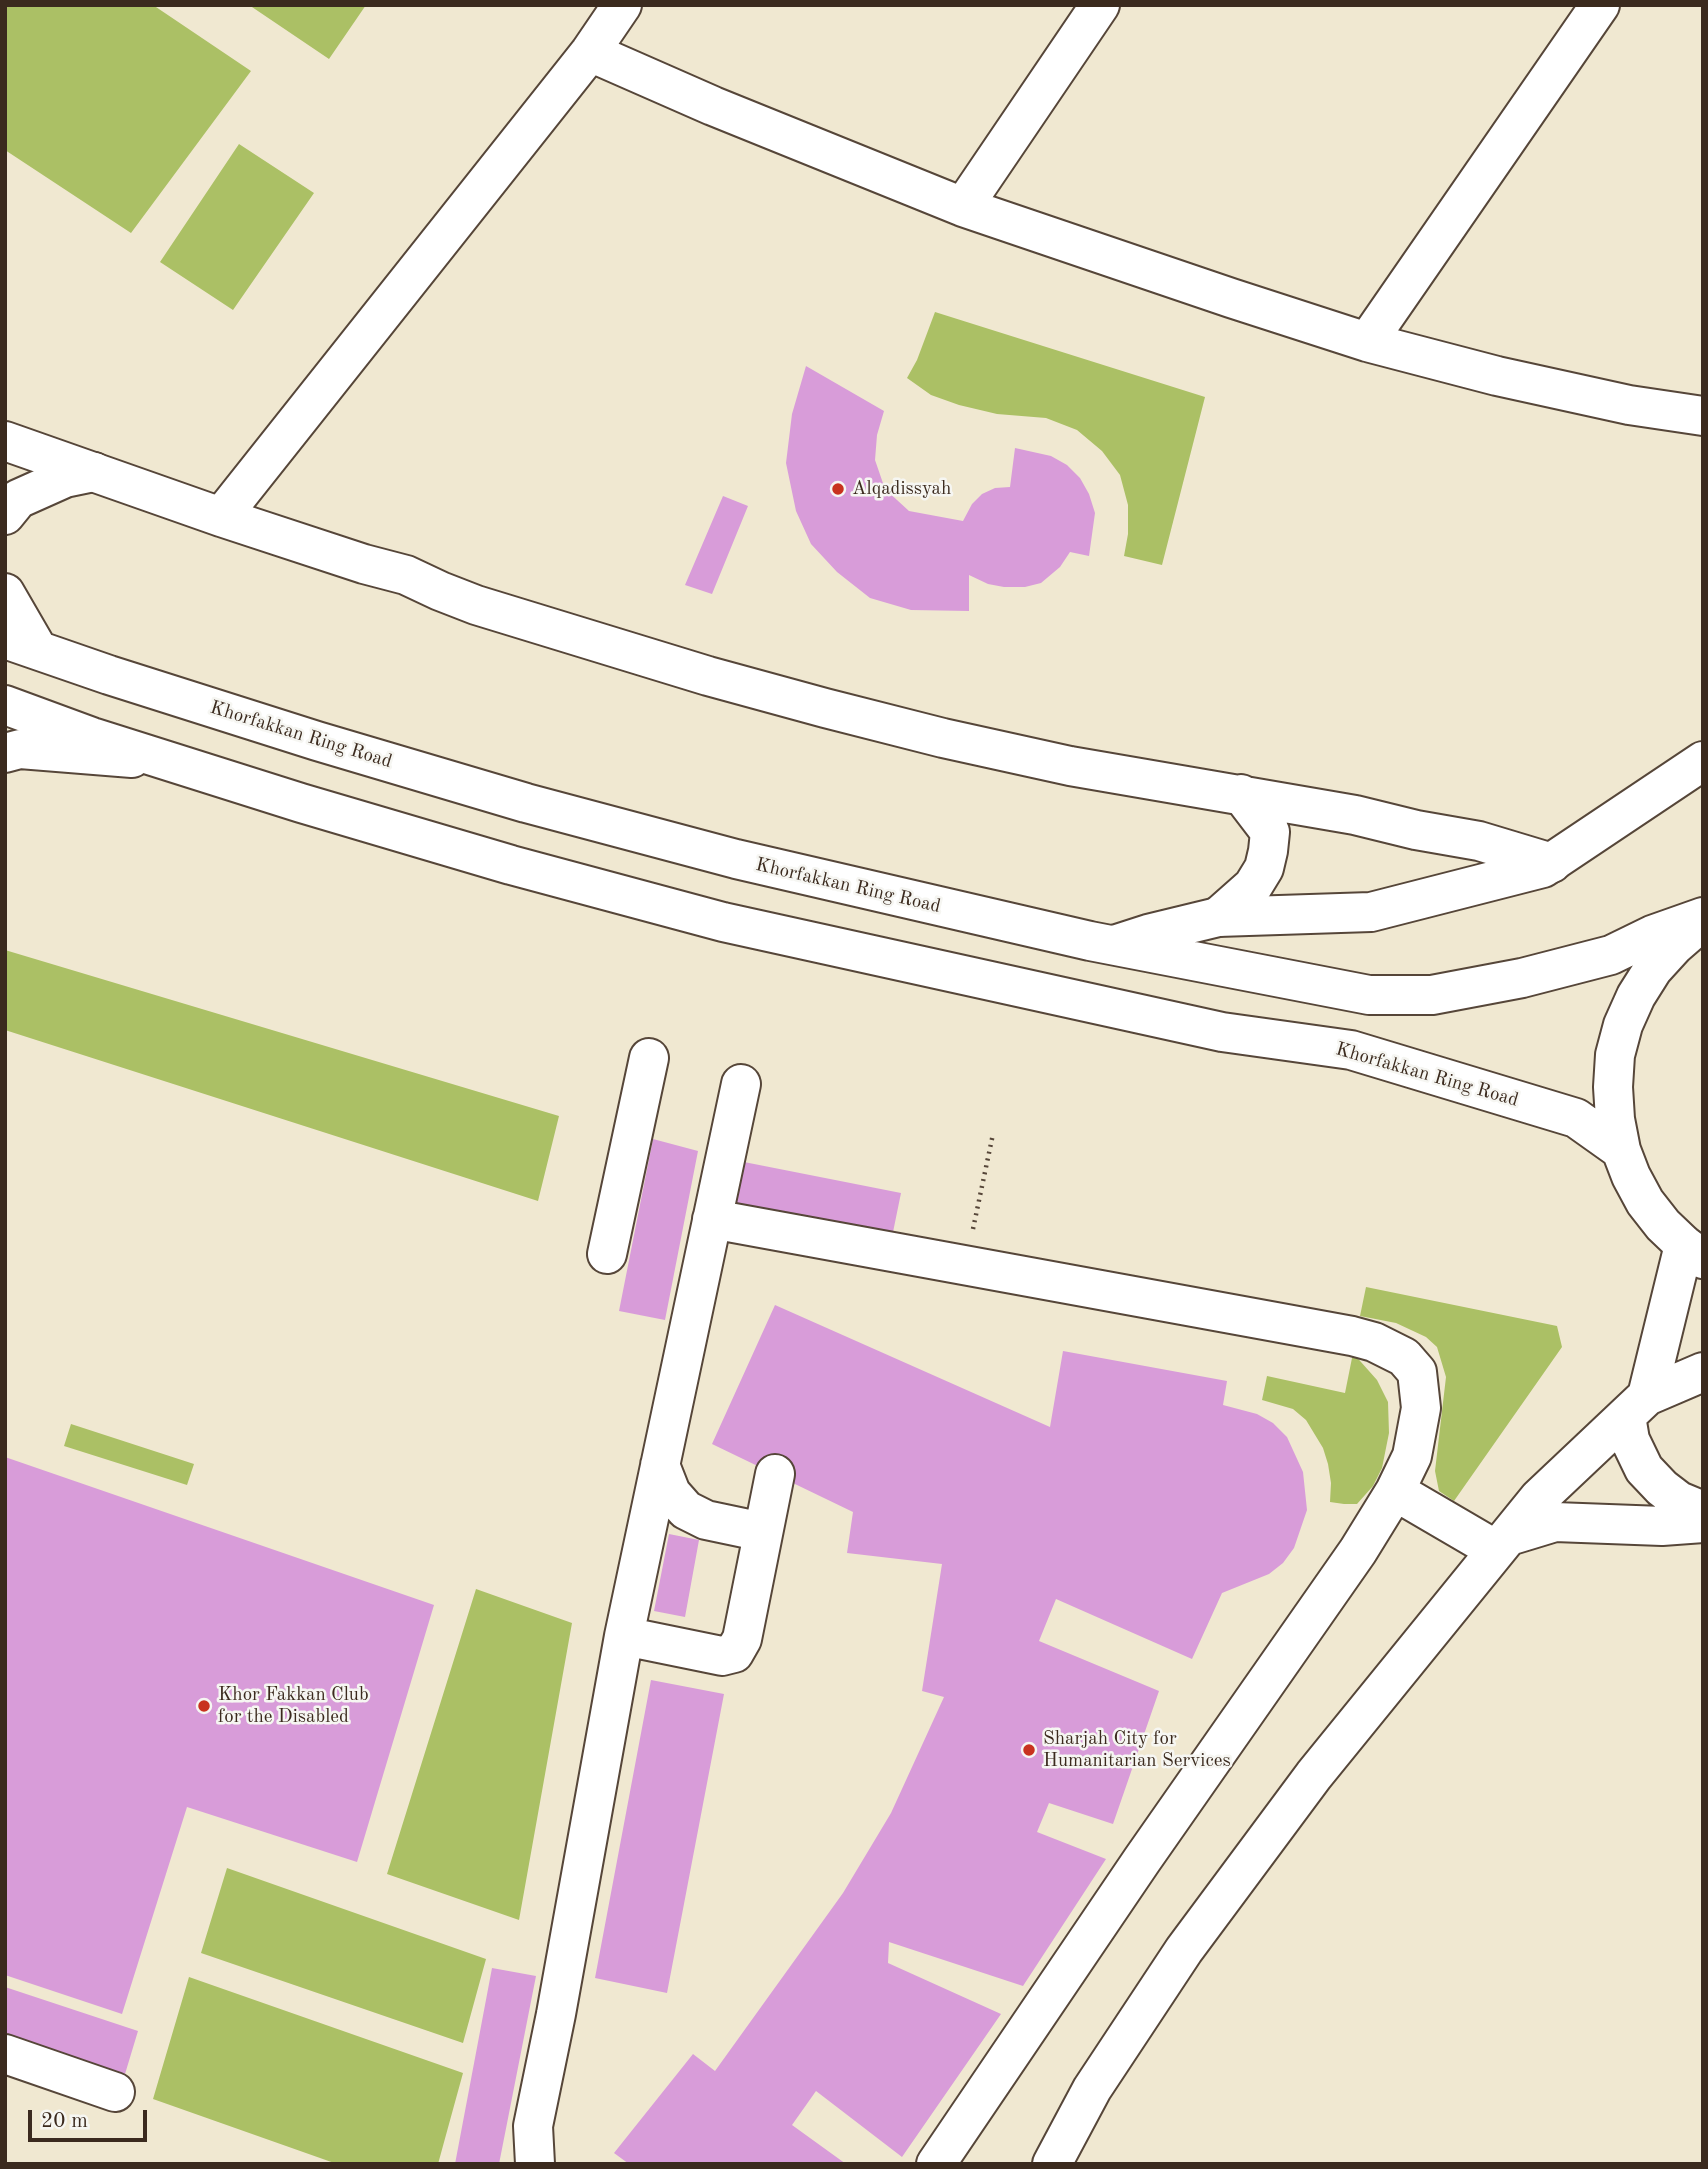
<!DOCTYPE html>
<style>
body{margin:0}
#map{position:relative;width:1708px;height:2169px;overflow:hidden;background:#f0e8d1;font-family:"Old Standard TT",serif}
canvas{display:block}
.frame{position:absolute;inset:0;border:7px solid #3b2a1e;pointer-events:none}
.scale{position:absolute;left:28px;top:2110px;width:119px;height:32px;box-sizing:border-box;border:4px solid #3b2a1e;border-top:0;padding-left:9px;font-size:21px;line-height:24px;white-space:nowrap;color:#3b2a1e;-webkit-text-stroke:5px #f6f6f2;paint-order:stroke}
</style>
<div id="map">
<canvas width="1708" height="2169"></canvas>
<div class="frame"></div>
<div class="scale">20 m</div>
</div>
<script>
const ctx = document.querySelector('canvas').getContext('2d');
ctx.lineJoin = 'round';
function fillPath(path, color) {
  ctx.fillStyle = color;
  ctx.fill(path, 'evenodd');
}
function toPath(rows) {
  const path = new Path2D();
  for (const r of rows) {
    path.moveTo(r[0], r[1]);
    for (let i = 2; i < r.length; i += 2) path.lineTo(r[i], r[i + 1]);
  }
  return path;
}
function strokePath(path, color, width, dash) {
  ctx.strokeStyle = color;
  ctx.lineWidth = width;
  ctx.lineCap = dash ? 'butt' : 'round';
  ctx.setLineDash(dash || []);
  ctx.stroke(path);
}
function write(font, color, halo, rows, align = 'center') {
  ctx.font = font + ' "Old Standard TT",serif';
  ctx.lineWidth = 5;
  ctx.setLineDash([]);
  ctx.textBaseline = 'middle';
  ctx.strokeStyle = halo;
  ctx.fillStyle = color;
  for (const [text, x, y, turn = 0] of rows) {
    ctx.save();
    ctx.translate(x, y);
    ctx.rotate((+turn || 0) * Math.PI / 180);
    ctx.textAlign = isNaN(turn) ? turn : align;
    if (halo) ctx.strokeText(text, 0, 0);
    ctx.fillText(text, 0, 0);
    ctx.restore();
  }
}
fillPath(toPath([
 [5,5,153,5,251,71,131,233,5,150],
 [249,5,366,5,329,59],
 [239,144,314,193,233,310,160,262],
 [935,312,1205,397,1162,565,1124,556,1128,534,1128,505,1120,475,1102,451,1077,430,1046,418,997,414,959,405,931,395,907,378,917,360],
 [5,950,559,1116,538,1201,5,1030],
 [1366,1287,1557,1326,1562,1347,1454,1501,1439,1491,1435,1471,1446,1377,1437,1347,1426,1337,1396,1323,1360,1316],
 [1353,1353,1377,1380,1388,1402,1389,1433,1382,1468,1373,1486,1357,1504,1344,1504,1330,1502,1331,1483,1328,1464,1323,1448,1306,1420,1293,1409,1262,1400,1267,1376,1345,1393],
 [71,1424,194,1464,187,1485,64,1446],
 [476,1589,572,1623,519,1920,387,1874],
 [227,1868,486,1959,463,2043,201,1953],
 [189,1977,463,2073,438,2164,337,2164,153,2099]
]), '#abc065');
fillPath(toPath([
 [806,366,884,411,877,435,875,460,885,489,909,511,963,521,972,504,982,494,995,488,1010,487,1015,448,1051,456,1067,465,1080,478,1089,494,1095,513,1089,556,1070,552,1060,567,1041,583,1025,587,1004,587,988,584,969,575,969,611,911,610,870,598,837,572,811,544,796,511,786,463,792,414],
 [723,496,748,506,712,594,685,585],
 [653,1139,698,1151,665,1320,619,1311],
 [744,1162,901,1193,892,1237,735,1207],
 [775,1305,1050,1427,1063,1351,1227,1381,1223,1405,1257,1414,1273,1423,1287,1437,1303,1472,1307,1510,1294,1548,1283,1563,1269,1574,1222,1593,1192,1659,1056,1599,1039,1641,1159,1691,1113,1824,1049,1803,1037,1832,1106,1859,1023,1986,889,1942,888,1963,1001,2014,902,2157,816,2091,792,2125,846,2164,629,2164,614,2153,693,2054,715,2071,843,1893,891,1813,944,1697,922,1691,942,1564,847,1553,853,1512,712,1444],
 [5,1457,434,1605,357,1862,187,1807,122,2014,5,1975],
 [669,1534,699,1540,685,1617,654,1611],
 [651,1680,724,1694,667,1993,595,1978],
 [492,1968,536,1976,499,2164,455,2164],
 [5,1987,138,2031,125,2074,5,2033]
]), '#d89cd9');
const minor = toPath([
 [590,52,713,106,963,207,1231,298,1367,342,1497,376,1629,405,1703,416],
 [963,207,1100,5],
 [1367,342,1600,5],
 [5,441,221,517,364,564,406,575,440,591,476,605,708,676,825,708,943,738,1070,766,1355,815,1416,830,1479,841,1552,863],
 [221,517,590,52,622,5],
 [5,753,20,749,132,758],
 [1218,917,1253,886,1264,868,1268,851,1270,832,1241,794],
 [712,1219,1352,1336,1374,1342,1404,1357,1417,1372,1421,1408,1412,1456,1395,1491,1358,1551,1142,1860,936,2164],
 [607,1254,649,1058],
 [1647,1396,1684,1245],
 [1626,1416,1630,1440,1644,1469,1662,1488,1679,1501,1703,1511],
 [660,1465,671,1493,686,1510,706,1520,763,1532],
 [1395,1491,1496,1550],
 [1509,1536,1555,1522,1662,1526,1703,1523],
 [624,1636,722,1656,734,1653,742,1639,775,1474],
 [5,2054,115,2092],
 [535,2164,533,2126,556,2014,624,1636,741,1084],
 [1052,2164,1092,2089,1184,1950,1314,1775,1539,1498,1647,1396,1703,1372]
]);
const highway = toPath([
 [5,515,18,499,65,478,94,472],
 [5,593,38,650],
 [5,639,109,675,317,741,526,803,736,859,1090,941,1369,995,1432,995,1522,978,1611,955,1652,935,1703,917],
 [5,705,92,737,301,803,511,865,723,922,1222,1032,1351,1050,1576,1118,1621,1150],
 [1698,925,1674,946,1653,969,1636,996,1623,1025,1615,1055,1613,1087,1615,1119,1621,1150,1631,1176,1645,1202,1663,1225,1684,1245,1703,1259],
 [1117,944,1148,934,1218,917,1371,912,1543,868,1703,761]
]);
strokePath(minor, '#564639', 42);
strokePath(highway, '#564639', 42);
strokePath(toPath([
 [973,1229,993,1134]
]), '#564639', 4.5, [2, 5]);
strokePath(minor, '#fff', 38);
strokePath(highway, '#fff', 38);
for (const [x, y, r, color] of [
 [838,489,7,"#c8321e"],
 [204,1706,7,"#c8321e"],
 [1029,1750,7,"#c8321e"]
]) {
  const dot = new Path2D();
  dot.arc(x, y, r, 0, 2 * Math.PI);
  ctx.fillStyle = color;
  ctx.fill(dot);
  strokePath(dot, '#f6f6f2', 2.5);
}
write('19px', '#3b2a1e', '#f6f6f2', [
 ["Alqadissyah",852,489],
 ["Khor Fakkan Club",218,1695],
 ["for the Disabled",218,1717],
 ["Sharjah City for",1043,1739],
 ["Humanitarian Services",1043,1761]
], 'left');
write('19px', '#3b2a1e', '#f6f6f2', [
 ["Khorfakkan Ring Road",301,735,17],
 ["Khorfakkan Ring Road",848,886,13],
 ["Khorfakkan Ring Road",1427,1075,16]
]);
</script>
